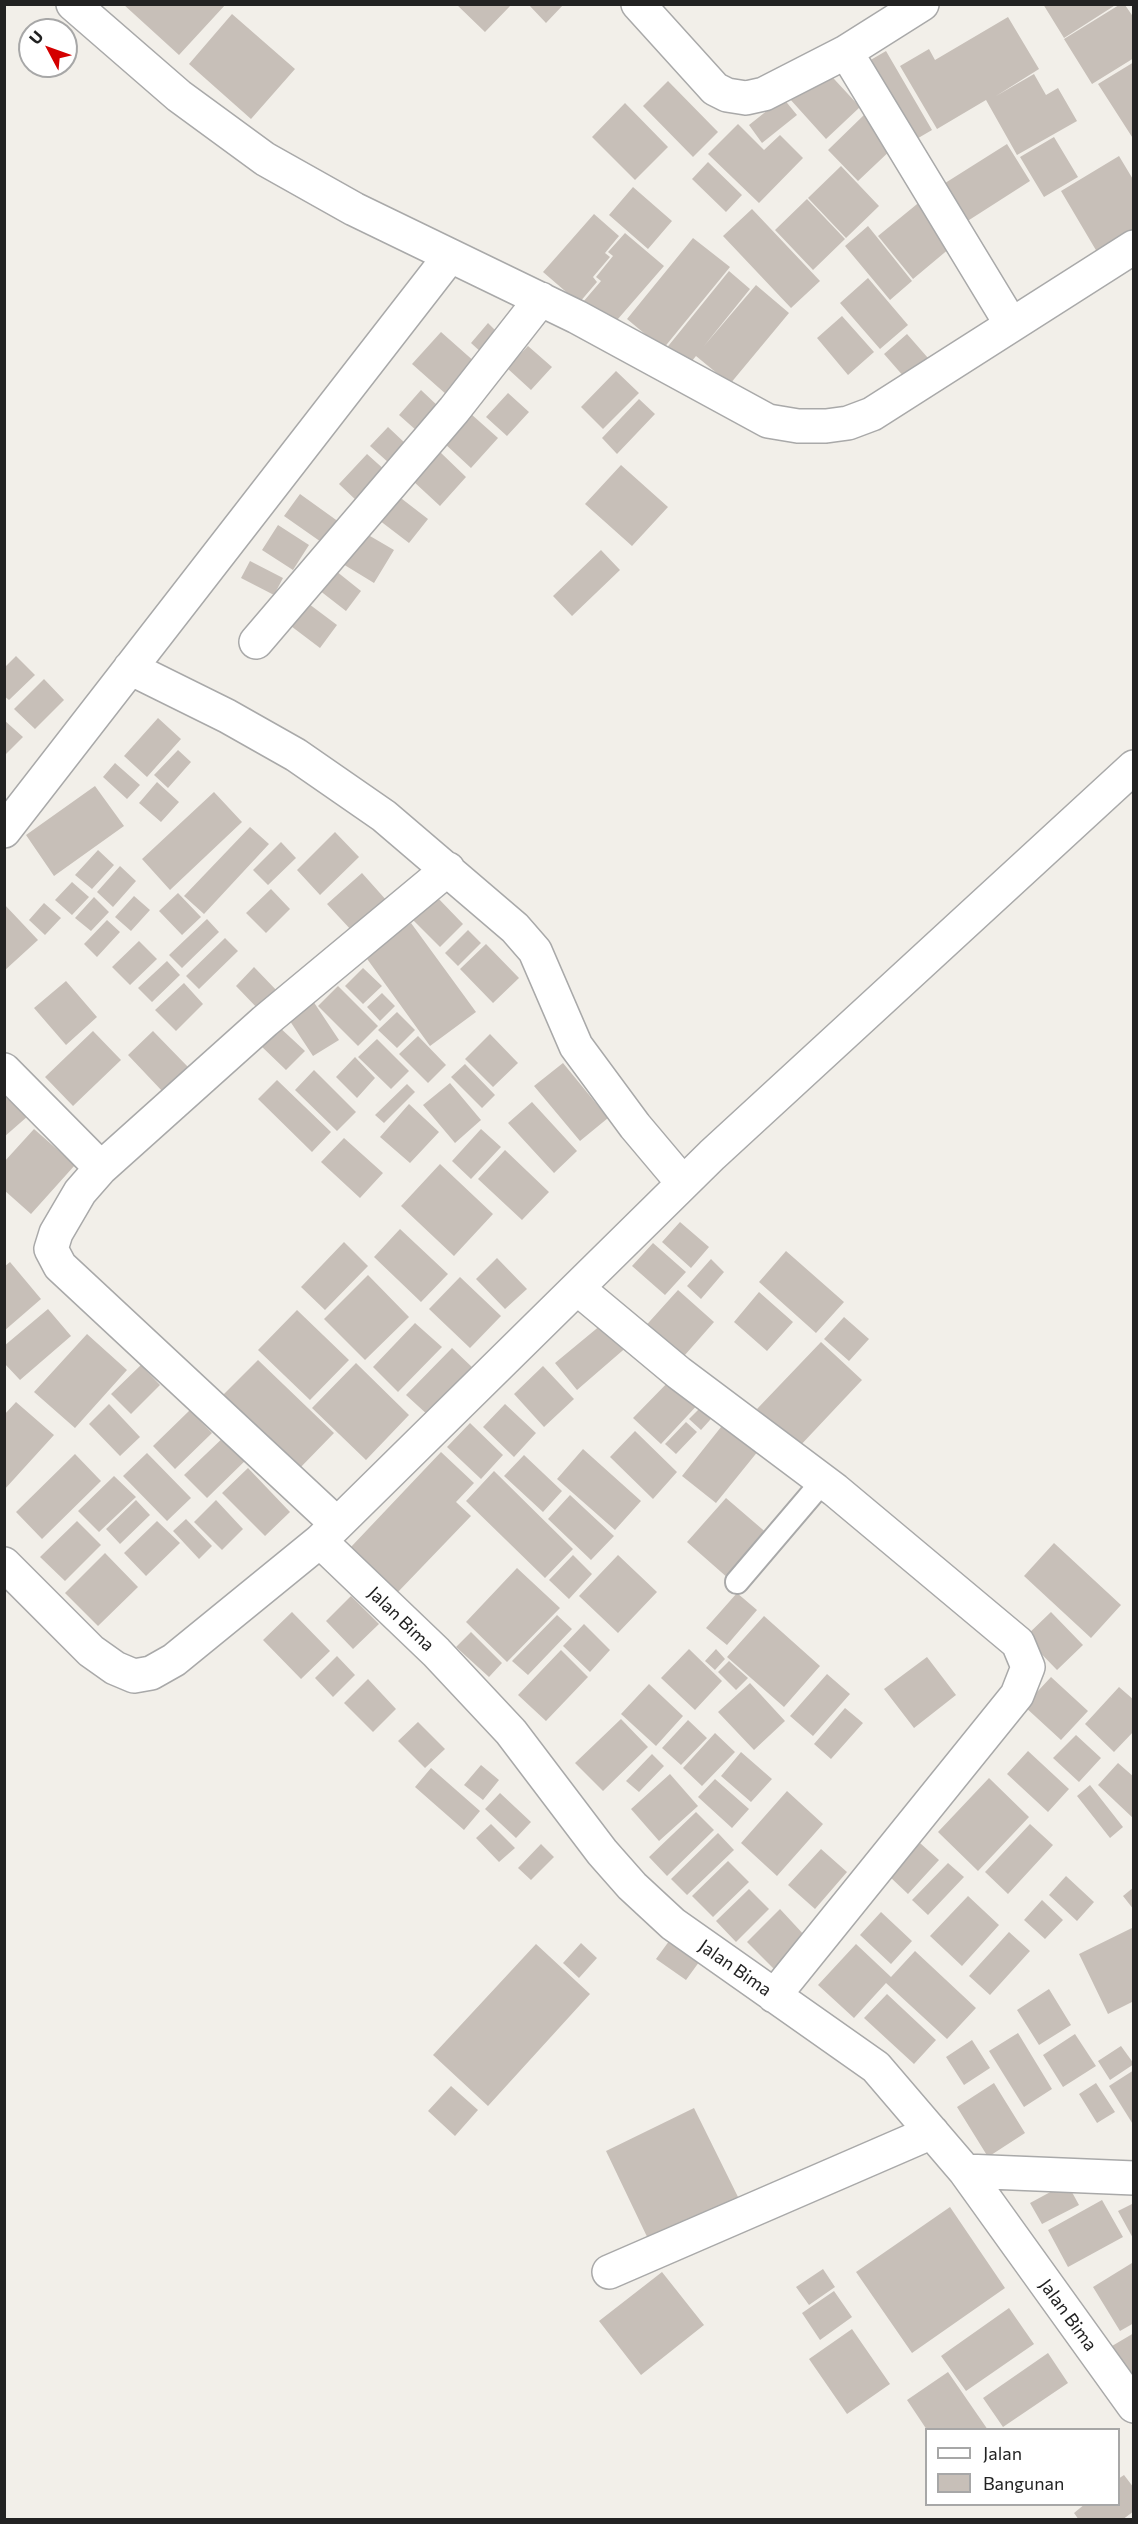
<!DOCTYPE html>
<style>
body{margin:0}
#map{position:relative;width:1138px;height:2524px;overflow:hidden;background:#f2efe9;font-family:Commissioner,sans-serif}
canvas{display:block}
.frame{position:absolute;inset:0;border:6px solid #222;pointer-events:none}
.legend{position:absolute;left:925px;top:2428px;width:195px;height:78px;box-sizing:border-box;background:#fff;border:2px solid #a7a7a7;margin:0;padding:8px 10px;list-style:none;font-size:18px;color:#222}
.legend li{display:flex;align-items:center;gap:12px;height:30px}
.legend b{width:30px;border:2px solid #a7a7a7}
.north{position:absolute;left:18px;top:18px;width:60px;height:60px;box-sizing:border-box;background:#fff;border:2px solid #a7a7a7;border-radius:50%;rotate:311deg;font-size:16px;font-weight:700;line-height:24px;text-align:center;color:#222}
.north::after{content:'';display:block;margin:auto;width:21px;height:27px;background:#d40000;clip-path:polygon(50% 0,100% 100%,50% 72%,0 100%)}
</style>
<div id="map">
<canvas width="1138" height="2524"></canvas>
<div class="frame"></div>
<ul class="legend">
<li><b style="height:8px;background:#fff"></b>Jalan</li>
<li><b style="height:16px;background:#c7bfb8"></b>Bangunan</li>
</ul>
<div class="north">U</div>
</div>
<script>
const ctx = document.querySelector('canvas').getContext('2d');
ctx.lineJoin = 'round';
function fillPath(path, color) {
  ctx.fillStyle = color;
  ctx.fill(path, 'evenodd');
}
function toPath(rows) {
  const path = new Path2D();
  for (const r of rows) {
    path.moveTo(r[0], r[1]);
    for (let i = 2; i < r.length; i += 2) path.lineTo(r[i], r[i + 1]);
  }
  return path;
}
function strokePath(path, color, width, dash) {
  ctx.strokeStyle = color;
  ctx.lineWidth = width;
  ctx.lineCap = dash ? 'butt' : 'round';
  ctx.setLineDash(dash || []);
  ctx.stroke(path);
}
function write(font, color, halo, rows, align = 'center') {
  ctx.font = font + ' Commissioner,sans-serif';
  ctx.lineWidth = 4.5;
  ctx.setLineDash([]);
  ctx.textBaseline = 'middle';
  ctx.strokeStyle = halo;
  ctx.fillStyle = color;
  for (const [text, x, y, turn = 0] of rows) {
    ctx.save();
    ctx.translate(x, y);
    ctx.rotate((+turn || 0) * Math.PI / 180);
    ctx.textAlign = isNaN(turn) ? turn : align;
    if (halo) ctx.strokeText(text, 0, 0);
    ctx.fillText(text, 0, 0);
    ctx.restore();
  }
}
fillPath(toPath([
 [123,4,226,4,179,55],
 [456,4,512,4,485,32],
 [528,4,564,4,546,23],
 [1043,4,1117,4,1064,38],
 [1119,5,1125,5,1134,18,1134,58,1092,84,1064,39],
 [232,14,295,69,251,119,189,64],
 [1008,17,1039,69,996,96,1034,74,1046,95,1058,88,1077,121,1017,155,986,100,937,129,900,66,929,49,935,60],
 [886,51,932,130,908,144,862,65],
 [1134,62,1134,140,1098,84],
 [823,67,860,107,826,139,789,98],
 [668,81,718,132,693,157,643,106],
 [783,98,797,115,762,143,749,125],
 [625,103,668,147,635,180,592,137],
 [865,114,895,146,858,181,828,150],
 [738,124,764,150,780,135,803,158,759,203,708,154],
 [1054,137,1078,177,1044,197,1020,157],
 [1007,144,1030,181,966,222,942,185],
 [1119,156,1134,181,1134,237,1100,257,1061,191],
 [708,162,742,195,726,212,692,179],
 [841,166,879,206,846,238,808,198],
 [633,187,672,221,648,249,609,215],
 [807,199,845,239,813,270,775,230],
 [922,200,956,243,913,279,878,236],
 [752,209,820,281,791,308,723,236],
 [594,214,619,236,605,253,610,257,593,277,597,282,579,303,543,272],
 [868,226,912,281,890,300,845,246],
 [625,233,664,266,611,327,583,302,601,281,596,277,613,256,608,252],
 [693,238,730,267,663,349,627,319],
 [729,271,750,289,704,346,756,285,789,313,730,384,696,356,687,367,665,350],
 [868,278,908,325,880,349,840,303],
 [842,316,874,352,848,375,817,338],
 [488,323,500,335,483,354,471,343],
 [441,332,476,363,447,395,412,364],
 [907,334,928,358,905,378,884,354],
 [528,346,552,367,531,390,507,368],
 [616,371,639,393,603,429,581,407],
 [421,390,439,407,417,431,399,415],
 [508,393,529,412,507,436,486,417],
 [639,399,655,414,617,454,602,438],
 [471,414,498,438,471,468,444,443],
 [388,427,406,444,389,463,370,446],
 [440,452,466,477,440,506,413,481],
 [367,454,387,472,359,503,339,484],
 [621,465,668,507,632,546,585,504],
 [393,492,428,519,409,543,375,517],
 [300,494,339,522,324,544,284,516],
 [278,525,309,545,293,570,262,550],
 [358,529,394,550,374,583,338,561],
 [601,550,620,570,572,616,553,596],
 [250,561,283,578,274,595,241,578],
 [326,563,361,591,346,611,310,583],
 [301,598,337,625,320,648,283,620],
 [16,656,35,675,9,700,4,696,4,668],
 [44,679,64,700,35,729,14,709],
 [158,718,181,739,147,777,124,756],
 [4,720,23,737,4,756],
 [178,750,191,762,168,788,154,775],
 [115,763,140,785,127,799,103,777],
 [157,782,179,802,161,822,139,803],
 [95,786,124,826,54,876,26,835],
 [214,792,242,822,170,890,142,859],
 [250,827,269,844,204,914,184,896],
 [335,832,359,857,320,895,297,870],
 [281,842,296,858,268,885,253,870],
 [98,850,114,865,92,889,75,875],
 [120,866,136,881,113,907,97,892],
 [362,873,387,901,352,931,327,904],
 [72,882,89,897,72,915,55,900],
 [271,889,290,909,266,933,246,913],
 [178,893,201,917,182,935,159,911],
 [134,896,150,910,131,931,115,917],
 [436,896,463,924,440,947,413,920],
 [94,897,109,912,91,931,75,918],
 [44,903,61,918,45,935,29,920],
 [4,904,38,940,4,971],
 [207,919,219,932,182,968,169,955],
 [107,920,120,932,97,957,84,944],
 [411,923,476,1012,430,1046,365,956],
 [468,930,481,943,458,966,445,953],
 [225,938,238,951,199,989,186,976],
 [139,941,157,959,130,985,112,967],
 [486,944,519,978,493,1003,460,969],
 [167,961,180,975,152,1002,138,988],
 [254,967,279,993,260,1011,236,986],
 [363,968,382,986,363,1004,345,986],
 [66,981,97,1017,66,1045,34,1008],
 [184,983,203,1004,176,1031,155,1010],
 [338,986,378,1026,358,1046,318,1006],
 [382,993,395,1006,380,1021,367,1007],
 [311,998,339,1040,313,1056,286,1015],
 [397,1012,415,1030,397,1048,378,1030],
 [277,1025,305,1051,286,1070,259,1044],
 [93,1031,121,1060,73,1106,45,1077],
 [153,1031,188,1067,163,1092,128,1055],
 [490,1034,518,1063,493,1087,465,1059],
 [418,1036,446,1065,428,1083,399,1054],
 [377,1039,409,1071,391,1089,358,1057],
 [355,1057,375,1078,357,1098,336,1077],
 [563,1063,608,1118,580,1141,534,1086],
 [465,1064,495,1095,482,1108,451,1077],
 [314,1070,356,1112,337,1131,295,1090],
 [4,1074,36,1109,4,1137],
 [277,1080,331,1132,312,1152,258,1099],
 [450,1083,481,1120,455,1143,423,1105],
 [407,1084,415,1092,384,1123,375,1115],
 [532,1102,577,1151,554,1173,508,1123],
 [409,1104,439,1132,410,1163,380,1137],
 [34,1129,75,1165,31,1214,4,1190,4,1162],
 [481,1129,501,1147,471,1179,452,1161],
 [344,1138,383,1173,360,1198,321,1162],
 [505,1150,549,1192,522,1220,478,1179],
 [440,1164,493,1214,454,1256,401,1206],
 [680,1222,709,1247,691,1268,662,1242],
 [400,1229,448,1274,421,1302,374,1257],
 [344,1242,368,1266,325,1310,301,1287],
 [653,1243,686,1272,665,1295,632,1266],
 [786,1251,844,1302,816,1333,759,1282],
 [497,1258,527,1289,505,1309,476,1279],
 [711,1259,724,1272,701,1299,687,1286],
 [10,1262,41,1299,4,1331,4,1267],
 [368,1275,409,1317,365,1360,324,1319],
 [460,1277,501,1316,470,1348,429,1309],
 [678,1290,714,1322,677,1364,641,1331],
 [759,1292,793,1322,767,1351,734,1322],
 [48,1309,71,1336,20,1380,4,1363,4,1346],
 [297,1310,349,1360,310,1400,258,1350],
 [844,1317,869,1339,849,1361,824,1339],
 [607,1320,629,1345,577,1390,555,1363],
 [415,1323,442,1347,398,1392,373,1367],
 [87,1334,127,1370,75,1428,34,1392],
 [821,1342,862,1380,798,1448,757,1409],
 [452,1348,474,1369,429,1416,406,1395],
 [258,1360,334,1433,298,1470,222,1396],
 [356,1363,409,1415,366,1460,312,1408],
 [141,1365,160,1385,131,1414,111,1394],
 [543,1366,574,1399,544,1427,514,1394],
 [675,1375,702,1400,661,1444,633,1418],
 [707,1401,718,1411,701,1430,689,1419],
 [16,1402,54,1435,4,1490,4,1415],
 [109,1404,140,1437,120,1456,89,1424],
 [505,1404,536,1433,514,1457,483,1427],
 [190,1410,212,1433,175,1469,153,1446],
 [729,1417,763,1445,716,1503,682,1476],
 [686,1422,697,1432,676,1454,665,1444],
 [470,1423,503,1455,481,1479,447,1447],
 [635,1431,677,1472,653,1499,610,1457],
 [228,1433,250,1456,207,1498,184,1475],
 [583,1449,641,1501,615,1530,557,1479],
 [441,1452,474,1483,456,1502,471,1516,397,1593,350,1548],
 [147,1453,191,1498,167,1521,123,1476],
 [75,1454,101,1481,42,1539,16,1512],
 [524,1455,562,1491,543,1512,504,1476],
 [248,1468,290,1512,265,1536,222,1493],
 [494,1471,573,1549,545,1578,466,1501],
 [114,1476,136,1497,99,1532,78,1511],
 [570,1495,614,1536,591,1560,548,1519],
 [726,1498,769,1535,729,1579,687,1542],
 [136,1500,150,1515,120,1544,106,1529],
 [216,1500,243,1529,222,1550,194,1522],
 [186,1519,212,1546,199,1559,173,1531],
 [77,1521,101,1545,65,1581,40,1557],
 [157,1521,180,1543,146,1576,124,1553],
 [1054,1543,1121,1605,1091,1638,1024,1576],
 [105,1553,138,1587,98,1626,65,1593],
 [573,1555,592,1574,569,1599,549,1580],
 [618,1555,657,1592,618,1633,579,1596],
 [517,1568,560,1608,507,1662,466,1622],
 [737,1593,757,1610,727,1645,706,1628],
 [351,1596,379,1624,353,1649,326,1621],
 [292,1612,330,1651,301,1679,263,1640],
 [1051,1612,1083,1645,1057,1670,1025,1637],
 [557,1615,572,1629,528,1675,512,1661],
 [764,1616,820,1666,784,1707,727,1657],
 [584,1624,610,1650,590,1672,563,1646],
 [471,1632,502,1663,489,1677,456,1647],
 [689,1649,722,1681,695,1710,661,1678],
 [716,1649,725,1659,715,1670,705,1661],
 [561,1650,588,1677,546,1721,518,1695],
 [337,1656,355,1675,333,1697,315,1678],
 [927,1657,956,1695,914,1728,884,1689],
 [729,1661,748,1678,736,1690,718,1672],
 [827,1674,850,1694,813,1736,790,1716],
 [1051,1677,1088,1711,1061,1740,1024,1706],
 [368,1679,396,1709,373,1732,344,1703],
 [750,1683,785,1721,754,1750,718,1712],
 [649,1684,683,1716,656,1746,621,1714],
 [1119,1687,1134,1700,1134,1731,1114,1752,1085,1724],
 [845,1708,863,1723,831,1759,814,1744],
 [621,1719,648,1747,603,1791,575,1763],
 [688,1720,707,1738,681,1765,662,1748],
 [418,1722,445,1749,425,1768,398,1741],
 [715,1733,735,1752,702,1786,683,1768],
 [1076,1735,1101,1758,1079,1782,1053,1758],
 [1028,1751,1069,1789,1048,1812,1007,1774],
 [741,1752,772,1779,751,1802,721,1776],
 [652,1754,664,1766,639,1792,626,1781],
 [1118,1763,1134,1777,1134,1819,1098,1785],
 [481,1765,499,1780,483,1800,464,1785],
 [431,1768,480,1811,464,1830,415,1787],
 [670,1774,698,1806,659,1841,631,1809],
 [989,1778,1029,1817,978,1871,938,1832],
 [715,1779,749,1809,732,1828,698,1797],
 [1090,1785,1123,1827,1110,1838,1077,1796],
 [787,1791,823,1824,777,1876,741,1843],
 [500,1793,531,1822,516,1838,485,1809],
 [696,1812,714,1830,667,1876,649,1857],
 [491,1824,515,1848,499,1862,476,1838],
 [1030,1824,1053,1845,1008,1894,985,1872],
 [718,1833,734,1850,687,1895,671,1879],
 [920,1843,939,1860,908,1894,889,1876],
 [541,1844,554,1857,531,1880,518,1868],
 [821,1849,847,1872,815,1909,788,1885],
 [728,1861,749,1882,713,1917,692,1896],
 [948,1863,964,1877,928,1915,912,1900],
 [1066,1876,1094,1902,1077,1921,1049,1895],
 [1134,1887,1134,1910,1123,1896],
 [749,1889,769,1909,736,1942,716,1921],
 [968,1896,999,1925,962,1966,930,1936],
 [1042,1900,1063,1920,1045,1939,1024,1920],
 [780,1909,806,1937,774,1969,747,1942],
 [881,1912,912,1941,891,1964,860,1935],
 [1134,1927,1134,2001,1108,2014,1079,1954],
 [1009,1932,1030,1951,990,1995,969,1976],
 [672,1937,702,1958,686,1980,656,1959],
 [581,1943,597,1958,579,1978,563,1963],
 [536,1944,590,1994,488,2106,433,2055],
 [856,1944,891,1977,915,1951,976,2008,947,2039,886,1983,854,2018,818,1985],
 [1049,1989,1071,2025,1039,2045,1017,2010],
 [887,1994,936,2040,914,2064,864,2018],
 [1018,2033,1052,2089,1024,2107,989,2051],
 [1075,2034,1096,2066,1063,2087,1043,2055],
 [972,2040,990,2068,964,2085,946,2057],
 [1121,2046,1134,2064,1110,2080,1098,2061],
 [1134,2070,1134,2126,1109,2086],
 [994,2083,1025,2133,988,2157,957,2107],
 [1096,2083,1115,2112,1097,2123,1079,2094],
 [451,2086,478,2110,455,2136,428,2111],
 [694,2108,740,2201,651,2245,606,2151],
 [1067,2183,1079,2205,1042,2224,1030,2203],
 [1102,2200,1123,2237,1068,2267,1048,2230],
 [1134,2203,1134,2240,1118,2211],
 [950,2207,1005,2288,912,2353,856,2272],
 [1132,2263,1134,2323,1120,2331,1093,2287],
 [823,2269,835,2287,809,2305,796,2287],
 [662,2272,704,2325,641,2375,599,2321],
 [834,2291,852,2317,820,2340,802,2313],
 [1009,2308,1034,2344,966,2391,941,2356],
 [852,2329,890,2384,847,2414,809,2359],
 [1134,2333,1134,2380,1112,2346],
 [1048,2353,1068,2383,1003,2427,983,2398],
 [948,2372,988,2430,927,2430,907,2400],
 [1124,2475,1134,2488,1134,2511,1122,2520,1079,2520,1074,2513,1085,2504,1118,2504,1118,2479]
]), '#c7bfb8');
const service = toPath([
 [737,1582,823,1481]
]);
const minor = toPath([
 [73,4,179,96,265,159,354,209,577,317,768,421,798,426,826,426,848,423,872,414,1134,247],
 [638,4,715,89,727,95,746,98,764,94,846,52,922,4],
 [846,52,1011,324],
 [256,642,454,410,541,299],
 [130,668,227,716,296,755,384,816,515,928,535,951,576,1046,635,1126,683,1183],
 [4,831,450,256],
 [4,1070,101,1168,80,1192,56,1233,51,1249,60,1266,337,1524],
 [101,1168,265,1021,448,869],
 [577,1288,679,1373,835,1490,1018,1643,1028,1667,1017,1695,774,1996],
 [320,1541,436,1652,511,1732,602,1852,632,1886,673,1924,876,2067,965,2171,1134,2406],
 [4,1564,91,1651,115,1668,134,1676,151,1673,174,1660,320,1541,712,1155,1134,767],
 [965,2171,1134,2178],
 [609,2272,932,2132]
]);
strokePath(service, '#a9a9a9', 26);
strokePath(minor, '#a9a9a9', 36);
strokePath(service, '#fff', 22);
strokePath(minor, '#fff', 33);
write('18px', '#222', '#fff', [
 ["Jalan Bima",401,1619,44],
 ["Jalan Bima",735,1968,35],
 ["Jalan Bima",1068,2315,54]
]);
</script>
